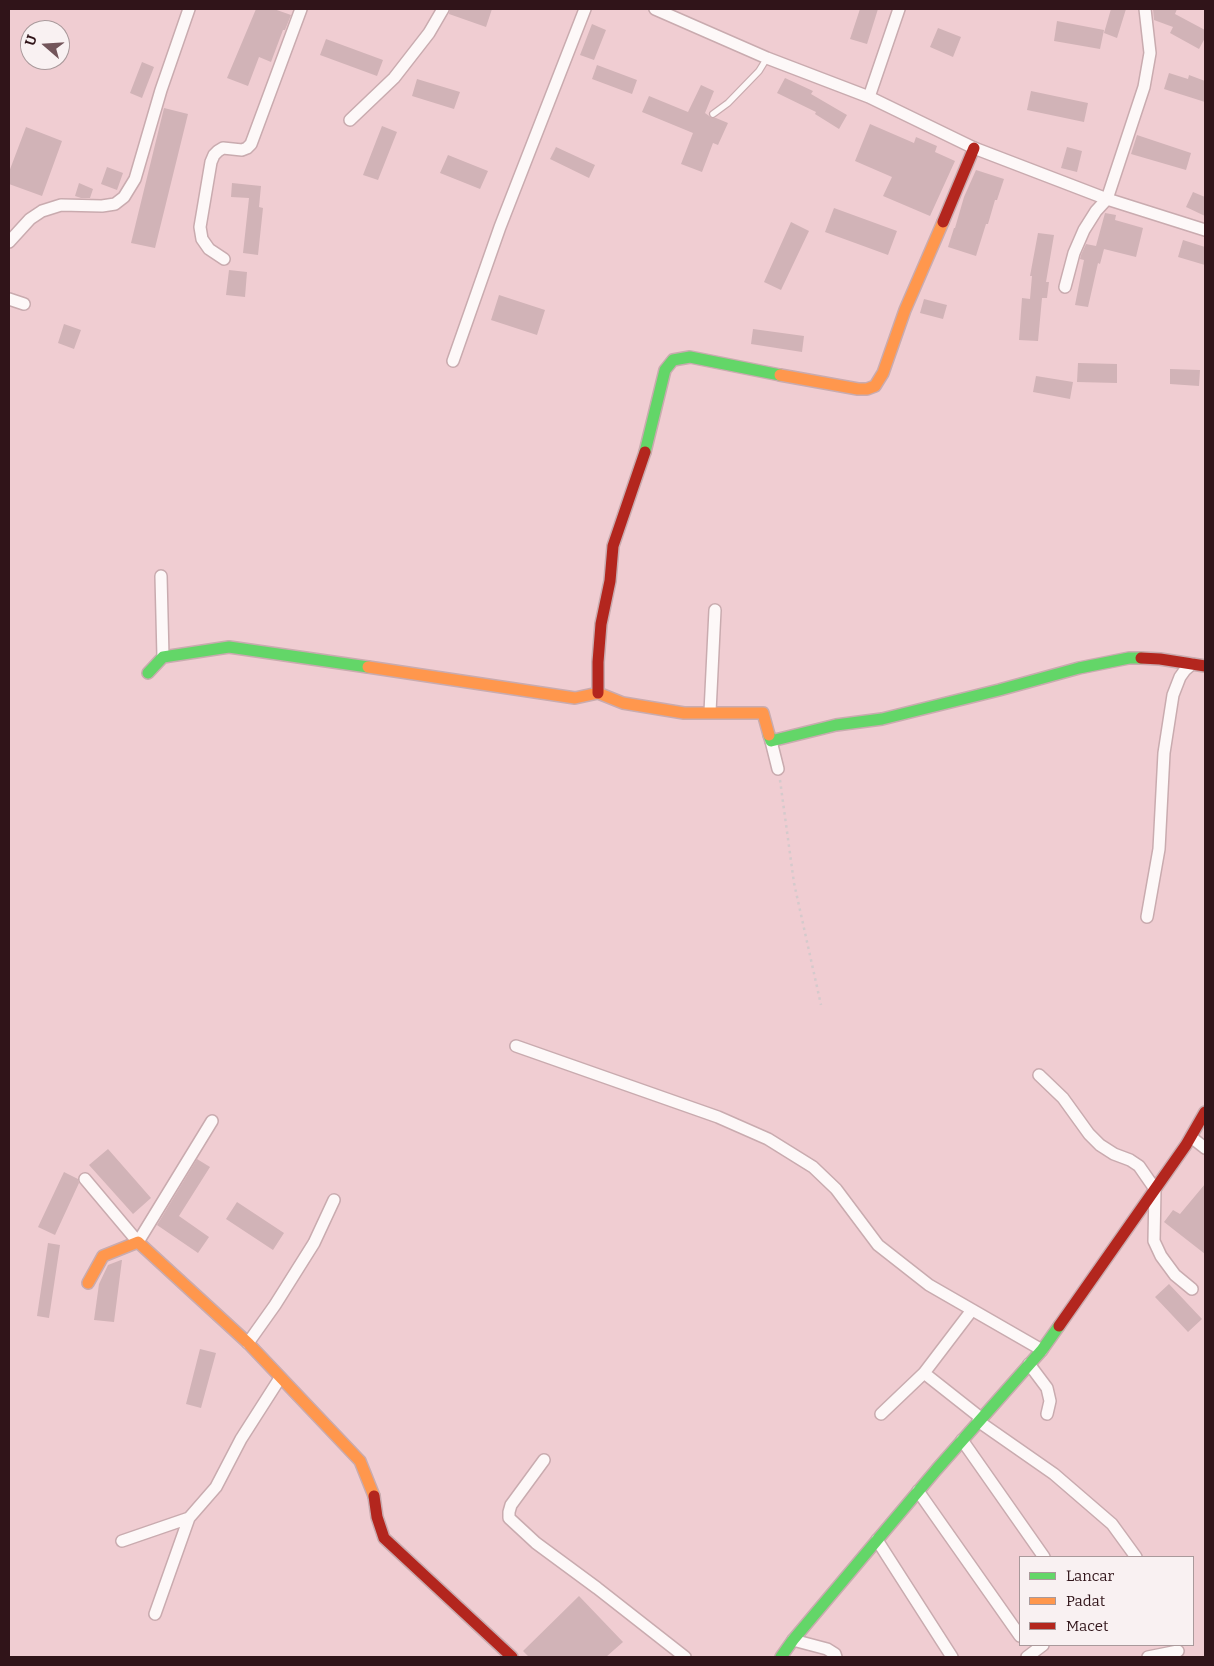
<!DOCTYPE html>
<style>
body{margin:0}
#map{position:relative;width:1214px;height:1666px;overflow:hidden;background:#f0cdd2;font-family:Bitter,serif}
canvas{display:block}
.frame{position:absolute;inset:0;border:10px solid #301419;pointer-events:none}
.legend{position:absolute;left:1019px;top:1556px;width:175px;height:90px;box-sizing:border-box;background:#f9f1f2;border:1px solid #a9999b;margin:0;padding:6px 9px;list-style:none;font-size:15px;color:#301419}
.legend li{display:flex;align-items:center;gap:10px;height:25px}
.legend b{width:25px;border:1px solid #a9999b}
.north{position:absolute;left:20px;top:20px;width:50px;height:50px;box-sizing:border-box;background:#f9f1f2;border:1px solid #a9999b;border-radius:50%;rotate:289deg;font-size:14px;font-weight:700;line-height:20px;text-align:center;color:#301419}
.north::after{content:'';display:block;margin:auto;width:18px;height:22px;background:#73555a;clip-path:polygon(50% 0,100% 100%,50% 72%,0 100%)}
</style>
<div id="map">
<canvas width="1214" height="1666"></canvas>
<div class="frame"></div>
<ul class="legend">
<li><b style="height:6px;background:#63d668"></b>Lancar</li>
<li><b style="height:6px;background:#ff974d"></b>Padat</li>
<li><b style="height:6px;background:#b3261e"></b>Macet</li>
</ul>
<div class="north">U</div>
</div>
<script>
const ctx = document.querySelector('canvas').getContext('2d');
ctx.lineJoin = 'round';
function fillPath(path, color) {
  ctx.fillStyle = color;
  ctx.fill(path, 'evenodd');
}
function toPath(rows) {
  const path = new Path2D();
  for (const r of rows) {
    path.moveTo(r[0], r[1]);
    for (let i = 2; i < r.length; i += 2) path.lineTo(r[i], r[i + 1]);
  }
  return path;
}
function strokePath(path, color, width, dash) {
  ctx.strokeStyle = color;
  ctx.lineWidth = width;
  ctx.lineCap = dash ? 'butt' : 'round';
  ctx.setLineDash(dash || []);
  ctx.stroke(path);
}
fillPath(toPath([
 [256,9,274,9,291,15,285,30,283,30,271,62,259,57,248,86,227,78],
 [450,9,492,9,486,27,449,14],
 [860,9,878,9,867,44,850,39],
 [1111,9,1126,9,1117,38,1104,33],
 [1153,9,1177,9,1175,14,1205,30,1205,38,1199,49,1170,33,1173,27,1154,20],
 [1057,21,1104,30,1100,49,1054,41],
 [592,24,606,30,594,60,580,55],
 [938,28,961,37,953,57,930,47],
 [326,39,383,60,377,76,320,55],
 [142,62,154,67,142,98,130,93],
 [597,65,637,80,632,94,592,79],
 [1169,73,1188,79,1189,75,1205,81,1205,102,1164,89],
 [785,78,813,91,811,94,847,115,839,129,815,114,816,112,777,93],
 [417,79,460,92,454,109,412,96],
 [701,85,714,91,705,113,712,118,716,118,728,123,718,145,713,143,702,172,681,164,693,133,642,112,649,96,688,112],
 [1031,91,1088,103,1084,122,1027,110],
 [164,108,188,114,155,248,131,243],
 [870,124,914,143,916,137,937,146,935,152,955,161,930,216,883,196,892,177,855,161],
 [382,126,397,132,378,180,363,175],
 [26,127,62,141,42,196,9,184,9,172],
 [1137,135,1191,153,1186,170,1131,154],
 [556,147,595,165,589,178,550,159],
 [1067,147,1082,151,1077,172,1061,168],
 [448,155,488,171,480,189,440,173],
 [107,167,123,173,117,190,101,184],
 [976,170,1004,179,997,200,995,200,988,224,986,224,976,256,948,247,954,228,955,228,964,197],
 [79,183,93,189,90,198,81,198,75,196],
 [232,183,261,186,259,207,263,208,258,255,243,253,249,198,231,197],
 [1193,192,1205,197,1205,216,1186,207],
 [834,208,897,231,888,255,825,232],
 [1105,213,1116,215,1115,220,1143,228,1136,257,1104,249,1100,264,1098,263,1088,307,1075,305,1084,260,1080,259,1081,255,1086,244,1096,246],
 [791,222,809,231,781,290,764,282],
 [1038,233,1054,235,1046,282,1049,282,1047,298,1042,298,1038,341,1019,340,1022,298,1030,299,1032,276,1030,276],
 [1183,240,1205,247,1205,265,1178,257],
 [229,270,247,272,245,297,226,295],
 [499,295,545,310,537,335,491,320],
 [924,299,947,305,943,319,920,313],
 [64,324,81,330,74,349,58,343],
 [753,329,804,336,802,352,751,344],
 [1078,363,1117,364,1117,383,1077,382],
 [1170,369,1200,370,1199,386,1170,384],
 [1036,376,1073,382,1070,399,1033,392],
 [108,1149,151,1198,133,1214,89,1165],
 [197,1159,210,1167,179,1216,209,1237,198,1253,157,1225],
 [64,1172,78,1179,79,1183,55,1235,38,1227],
 [1205,1184,1205,1254,1164,1222,1173,1210,1180,1214],
 [237,1202,284,1233,273,1250,226,1219],
 [48,1243,60,1245,49,1318,37,1316],
 [121,1260,122,1260,114,1322,94,1320,99,1284,108,1265],
 [1169,1284,1202,1319,1188,1332,1155,1297],
 [200,1349,216,1353,201,1408,186,1404],
 [579,1596,623,1642,606,1657,529,1657,523,1651]
]), '#d1b3b7');
const lane = toPath([
 [713,114,728,103,759,71,767,58]
]);
const street = toPath([
 [655,9,767,58,869,97,974,148,1107,199,1205,230],
 [869,97,899,9],
 [350,120,394,78,429,33,443,9],
 [9,242,30,219,42,211,61,205,102,206,115,204,124,197,135,179,161,90,189,9],
 [224,259,209,249,202,239,200,227,211,162,214,155,218,151,223,148,242,150,247,148,251,144,301,9],
 [1065,287,1074,253,1084,230,1096,211,1107,199,1144,87,1150,53,1145,9],
 [9,299,24,304],
 [453,361,500,227,585,9],
 [161,576,163,657],
 [710,712,715,610],
 [771,741,778,769],
 [1147,917,1159,849,1164,753,1173,695,1180,677,1185,670,1192,664],
 [516,1046,718,1117,768,1139,813,1167,836,1189,878,1245,929,1285,1042,1350],
 [1039,1075,1063,1098,1089,1134,1100,1145,1114,1154,1130,1160,1139,1166,1155,1189,1154,1241,1161,1256,1175,1275,1192,1289],
 [1191,1137,1205,1148],
 [85,1179,138,1242,212,1121],
 [248,1343,275,1305,314,1243,334,1200],
 [1029,1364,1047,1388,1050,1401,1047,1414],
 [924,1373,972,1310],
 [881,1414,924,1373,981,1418],
 [978,1421,1054,1474,1112,1524,1136,1557],
 [962,1440,1044,1557],
 [544,1460,511,1505,509,1512,509,1518,536,1543,597,1588,685,1657],
 [918,1491,1020,1636],
 [877,1540,952,1657],
 [122,1541,189,1518,216,1487,241,1439,280,1378],
 [155,1614,189,1518],
 [793,1640,827,1649,835,1654,836,1657],
 [1027,1657,1043,1645],
 [1148,1657,1178,1651]
]);
const fast = toPath([
 [645,452,665,370,673,360,690,357,780,375],
 [148,673,163,657,229,647,368,667],
 [769,735,771,741,836,725,882,719,999,690,1079,668,1129,658,1141,658],
 [781,1657,793,1640,937,1469,1042,1350,1059,1326]
]);
const slow = toPath([
 [780,375,858,389,867,389,875,386,883,373,905,310,943,222],
 [368,667,575,698,598,693,623,703,684,713,763,713,769,735],
 [88,1283,103,1256,138,1242,248,1343,360,1461,374,1496]
]);
const jam = toPath([
 [943,222,974,148],
 [1141,658,1160,659,1205,666],
 [598,693,598,662,601,624,610,581,613,546,645,452],
 [1059,1326,1186,1145,1205,1112],
 [374,1496,377,1517,384,1538,512,1657]
]);
strokePath(lane, '#c9abaf', 8);
strokePath(street, '#c9abaf', 14);
strokePath(fast, '#c9abaf', 14);
strokePath(slow, '#c9abaf', 14);
strokePath(jam, '#c9abaf', 14);
strokePath(toPath([
 [780,780,794,883,821,1005]
]), '#d5cacc', 2.5, [2.5, 4]);
strokePath(lane, '#fdf8f8', 5.5);
strokePath(street, '#fdf8f8', 11);
strokePath(fast, '#63d668', 11);
strokePath(slow, '#ff974d', 11);
strokePath(jam, '#b3261e', 11);
</script>
